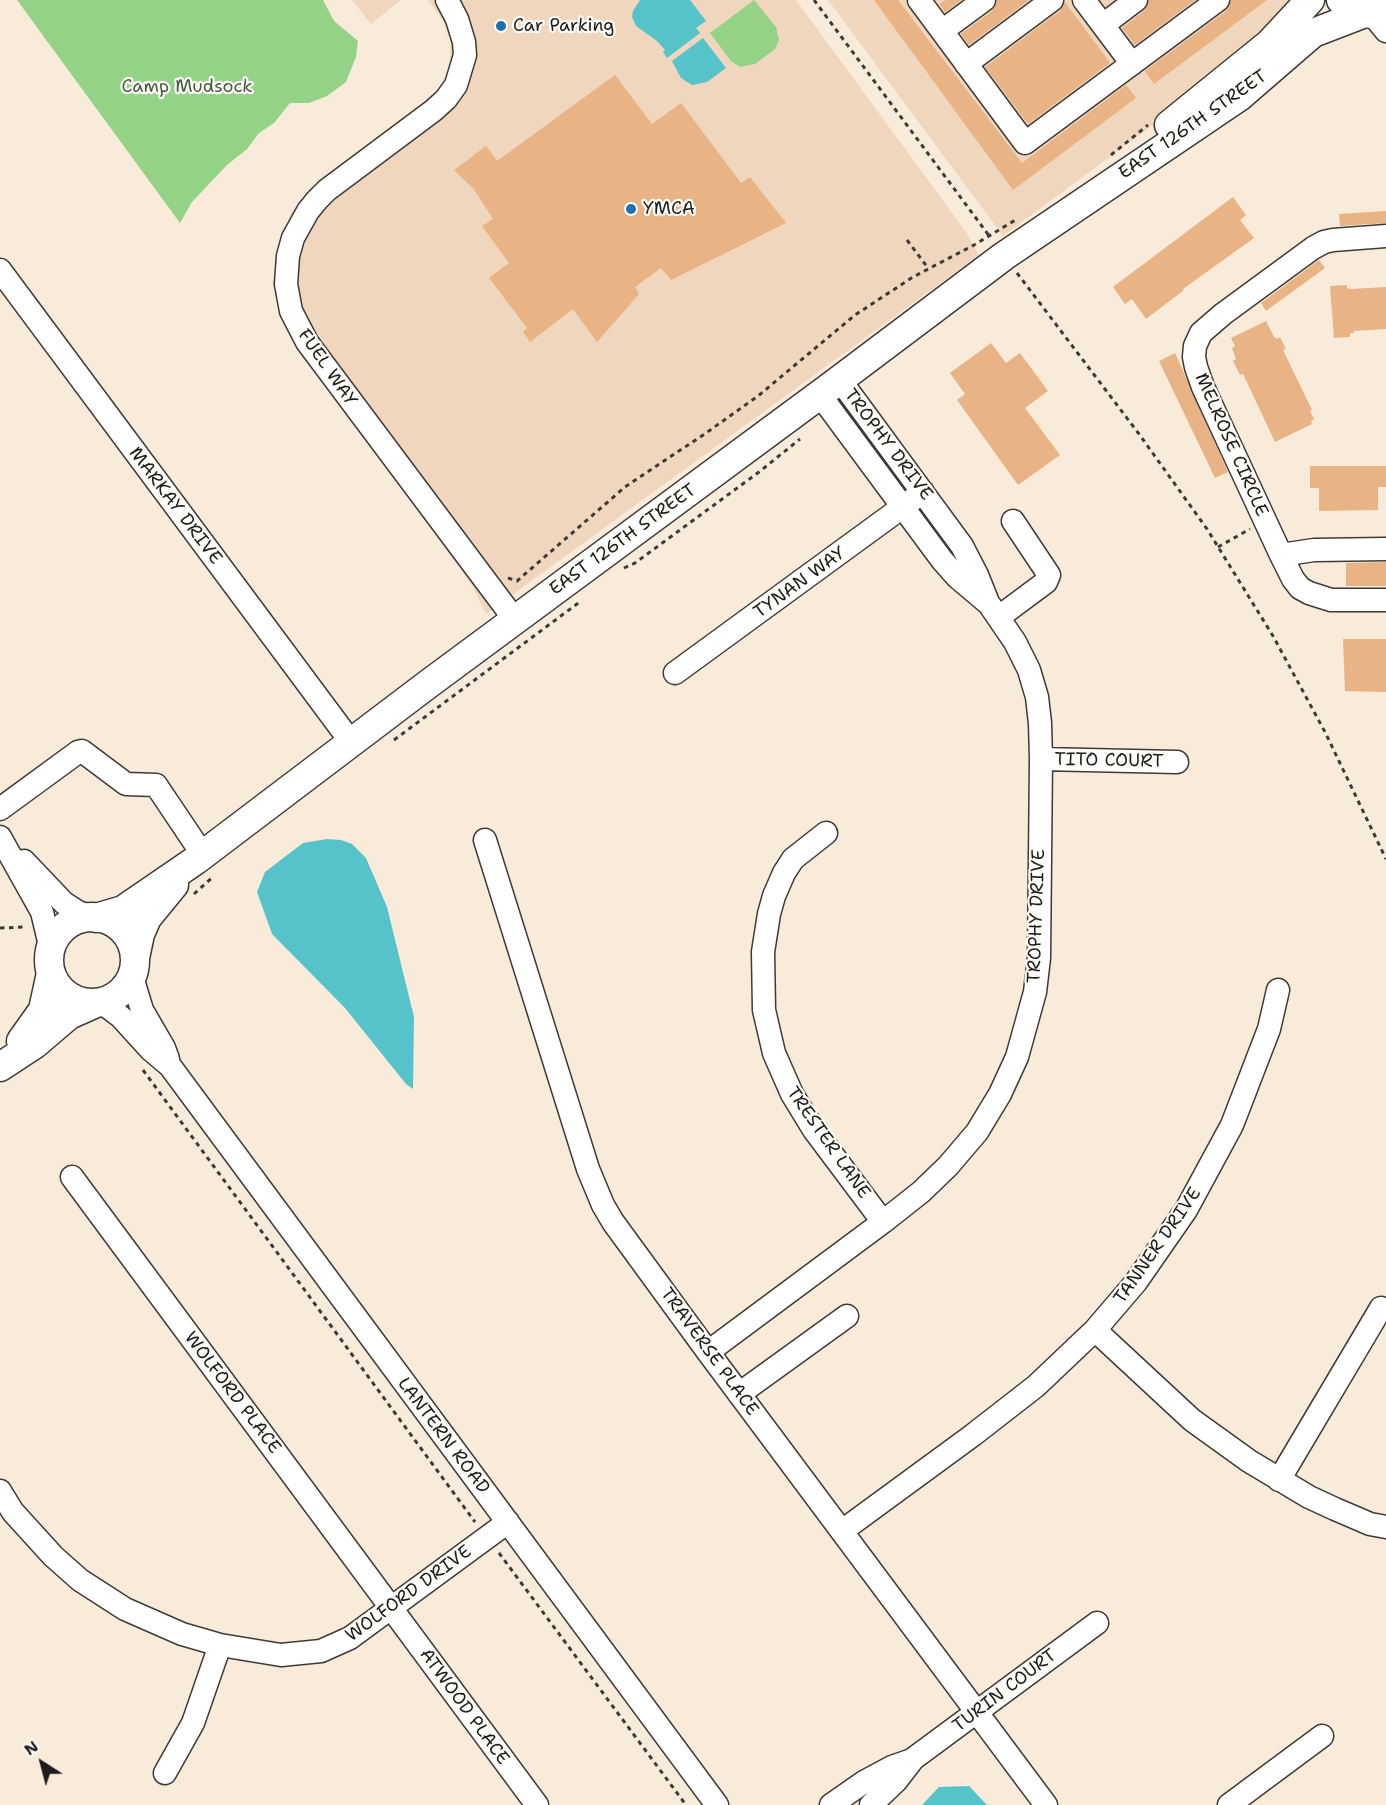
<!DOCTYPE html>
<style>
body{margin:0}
#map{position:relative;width:1386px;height:1805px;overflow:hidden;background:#f8ebd9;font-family:"Shantell Sans",sans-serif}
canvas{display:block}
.north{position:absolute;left:12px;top:1733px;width:60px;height:60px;-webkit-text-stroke:4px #fdfcf7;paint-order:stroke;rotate:324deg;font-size:16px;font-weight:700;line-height:24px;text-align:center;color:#1c1c1c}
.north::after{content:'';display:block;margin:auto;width:21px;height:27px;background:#1c1c1c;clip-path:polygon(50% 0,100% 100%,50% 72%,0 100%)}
</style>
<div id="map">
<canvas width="1386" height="1805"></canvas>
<div class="north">N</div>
</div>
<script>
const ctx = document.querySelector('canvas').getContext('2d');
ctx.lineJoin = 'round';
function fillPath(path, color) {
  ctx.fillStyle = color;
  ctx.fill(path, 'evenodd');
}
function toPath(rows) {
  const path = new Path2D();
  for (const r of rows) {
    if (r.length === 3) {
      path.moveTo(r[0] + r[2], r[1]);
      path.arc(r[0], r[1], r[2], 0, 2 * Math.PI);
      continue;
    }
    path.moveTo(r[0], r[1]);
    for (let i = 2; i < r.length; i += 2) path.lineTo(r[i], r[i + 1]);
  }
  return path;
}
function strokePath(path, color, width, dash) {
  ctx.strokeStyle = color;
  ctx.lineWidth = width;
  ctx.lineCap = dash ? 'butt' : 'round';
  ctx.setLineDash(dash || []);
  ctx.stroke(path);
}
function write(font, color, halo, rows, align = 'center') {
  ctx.font = font + ' "Shantell Sans",sans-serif';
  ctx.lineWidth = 4.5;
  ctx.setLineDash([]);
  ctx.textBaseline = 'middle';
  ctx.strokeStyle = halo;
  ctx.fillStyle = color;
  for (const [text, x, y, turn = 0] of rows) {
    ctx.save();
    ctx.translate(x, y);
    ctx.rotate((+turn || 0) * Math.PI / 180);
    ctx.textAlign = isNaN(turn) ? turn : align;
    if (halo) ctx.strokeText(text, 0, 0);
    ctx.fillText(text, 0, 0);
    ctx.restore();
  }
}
fillPath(toPath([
 [352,0,401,0,371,24],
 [428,0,796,0,966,232,979,255,486,614,473,587,291,334,273,282,282,239,292,211,319,182,427,102,440,88,449,68,451,42,442,19],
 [828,0,1321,0,1003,236]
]), '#f0d6bc');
fillPath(toPath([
 [17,0,323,0,334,21,358,41,356,57,346,82,327,96,309,103,290,103,274,123,259,133,247,149,227,165,192,202,180,223],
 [754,0,776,27,779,40,775,49,755,64,740,67,731,61,710,33]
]), '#94d287');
fillPath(toPath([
 [640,0,690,0,706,21,696,28,700,33,667,58,663,52,665,50,657,41,636,26,632,17,633,11],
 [703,38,726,68,707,82,692,85,681,78,672,61],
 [327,839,341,840,352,844,366,858,387,907,414,1017,413,1089,406,1084,345,1008,272,934,257,892,265,872,303,843],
 [969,1786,987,1805,922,1805,939,1787]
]), '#56c3cb');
fillPath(toPath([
 [874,0,898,0,1022,163,1126,85,1136,98,1013,190],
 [945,0,961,0,945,12,939,4],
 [997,0,1029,0,969,45,961,34,992,11],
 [1149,0,1195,0,1135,45,1122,28,1145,10],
 [1231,0,1267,0,1154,84,1145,71,1226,11],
 [1065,2,1110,63,1028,124,985,67,1060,11],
 [615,75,652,124,681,103,741,183,750,177,786,223,671,280,661,268,635,287,639,294,597,342,573,309,530,342,523,332,527,328,489,278,509,263,482,226,493,219,473,188,454,170,486,146,497,161],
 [1233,197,1246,215,1240,220,1254,238,1183,289,1184,290,1146,319,1132,299,1125,304,1113,287],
 [1386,211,1386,223,1340,226,1339,214],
 [1319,260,1325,268,1266,311,1261,303],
 [1347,285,1347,288,1351,289,1386,287,1386,329,1354,331,1354,333,1350,333,1350,337,1334,338,1330,286],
 [1266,321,1274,337,1277,339,1280,337,1286,349,1283,350,1312,410,1310,411,1314,419,1311,421,1312,424,1275,442,1243,374,1240,375,1233,361,1236,359,1232,348,1235,346,1231,338],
 [991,343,1006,363,1020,353,1048,391,1025,408,1060,455,1018,485,957,400,965,394,950,373],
 [1175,353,1228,472,1215,478,1159,361],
 [1310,466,1386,466,1386,487,1378,487,1378,510,1319,511,1319,488,1310,488],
 [1386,562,1386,586,1346,586,1346,563],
 [1343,639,1386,639,1386,692,1345,691]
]), '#e8b385');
const minor = toPath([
 [447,0,457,19,464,42,465,55,456,85,446,99,434,110,327,190,317,200,308,211,293,238,288,256,286,284,291,311,307,342,515,620],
 [919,0,1025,143,1218,0],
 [1084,0,1132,64],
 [1372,14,1386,31],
 [1103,25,1136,0],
 [942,31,984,0],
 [966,64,1052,0],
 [1386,236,1333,240,1324,242,1313,248,1223,314,1201,333,1195,346,1194,357,1196,367,1203,387,1281,555,1293,579,1300,588,1309,593,1331,600,1386,600],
 [0,270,351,742],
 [840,380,962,546,977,575,987,600],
 [1281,555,1314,550,1386,549],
 [999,617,1046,582,1049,575,1013,521],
 [675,673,923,492],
 [1041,759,1177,762],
 [0,809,78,752,82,751,126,784,156,785,203,855],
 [826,833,793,859,784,873,774,896,769,914,763,952,764,1010,774,1053,792,1094,814,1130,883,1222],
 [0,837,42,912,49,941,50,955],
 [485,840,588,1169,603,1205,613,1222,708,1352,1046,1805],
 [24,861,64,903,78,912,91,917],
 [132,977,142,1010,164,1048,168,1059],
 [101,1002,121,1017,151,1050,170,1066,717,1805],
 [72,1177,537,1805],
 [1095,1330,1192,1420,1249,1461,1309,1497,1335,1509,1370,1524,1386,1527],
 [708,1352,883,1222,921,1192,948,1166,977,1132,1000,1094,1017,1057,1035,992,1039,958,1041,759,1040,723,1037,697,1029,670,1015,642,989,604,957,577,942,560,820,395],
 [739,1394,847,1316],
 [1279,1480,1381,1308],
 [0,1491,13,1512,53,1556,80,1580,125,1609,182,1634,220,1645,281,1655,321,1651,350,1638,508,1522],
 [842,1531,973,1435,1036,1386,1095,1330,1136,1282,1186,1210,1232,1125,1269,1029,1278,990],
 [165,1773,193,1723,220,1645],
 [831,1805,864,1782,892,1767,912,1760],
 [871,1805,896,1781,913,1759,1097,1623],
 [1229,1805,1322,1736]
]);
const major = toPath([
 [1341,0,1359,11,1372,14,1386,12],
 [1169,125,1269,44,1310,0],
 [92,960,43],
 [96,918,123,910,196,860,427,685,830,387,1004,256,1239,97,1313,33,1365,13],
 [135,958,140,934,147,918,174,885],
 [21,1041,43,1010,51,973],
 [0,1067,35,1044,69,1015,96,1003]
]);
strokePath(minor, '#3d3b38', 25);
strokePath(major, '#3d3b38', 31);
strokePath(toPath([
 [814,0,990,237],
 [1111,155,1148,125],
 [907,240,928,268],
 [1017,273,1139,434,1207,529,1273,636,1325,732,1386,859],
 [1218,547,1250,529],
 [624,568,635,563,759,472,800,439],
 [508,578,517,581,625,487,706,433,758,396,855,315,913,277,974,245,1017,219],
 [394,740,581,601],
 [194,894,214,876],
 [0,928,25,927],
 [143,1070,475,1522],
 [499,1553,686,1805]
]), '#3d3b38', 3, [4.5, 4.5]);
strokePath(minor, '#fff', 22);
strokePath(major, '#fff', 28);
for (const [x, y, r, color] of [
 [501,26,6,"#1f6fb2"],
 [631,209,6,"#1f6fb2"]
]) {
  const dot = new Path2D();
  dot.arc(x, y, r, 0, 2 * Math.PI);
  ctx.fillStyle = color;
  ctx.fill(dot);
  strokePath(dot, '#fdfcf7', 2);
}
write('18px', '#1c1c1c', '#fdfcf7', [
 ["Car Parking",513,26],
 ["YMCA",643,209]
], 'left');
write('18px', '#465c41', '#fdfcf7', [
 ["Camp Mudsock",187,87]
]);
write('18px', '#1c1c1c', '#fdfcf7', [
 ["EAST 126TH STREET",1193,125,-35],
 ["FUEL WAY",327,368,55],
 ["TROPHY DRIVE",888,445,53],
 ["MELROSE CIRCLE",1231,445,66],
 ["MARKAY DRIVE",175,506,53],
 ["EAST 126TH STREET",623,540,-36],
 ["TYNAN WAY",800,583,-36],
 ["TITO COURT",1109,761,1],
 ["TROPHY DRIVE",1037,916,-88],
 ["TRESTER LANE",828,1143,55],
 ["TANNER DRIVE",1158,1246,-55],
 ["TRAVERSE PLACE",709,1352,54],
 ["WOLFORD PLACE",232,1393,53],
 ["LANTERN ROAD",443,1436,53],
 ["WOLFORD DRIVE",409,1594,-36],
 ["TURIN COURT",1005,1691,-37],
 ["ATWOOD PLACE",464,1707,54]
]);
</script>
